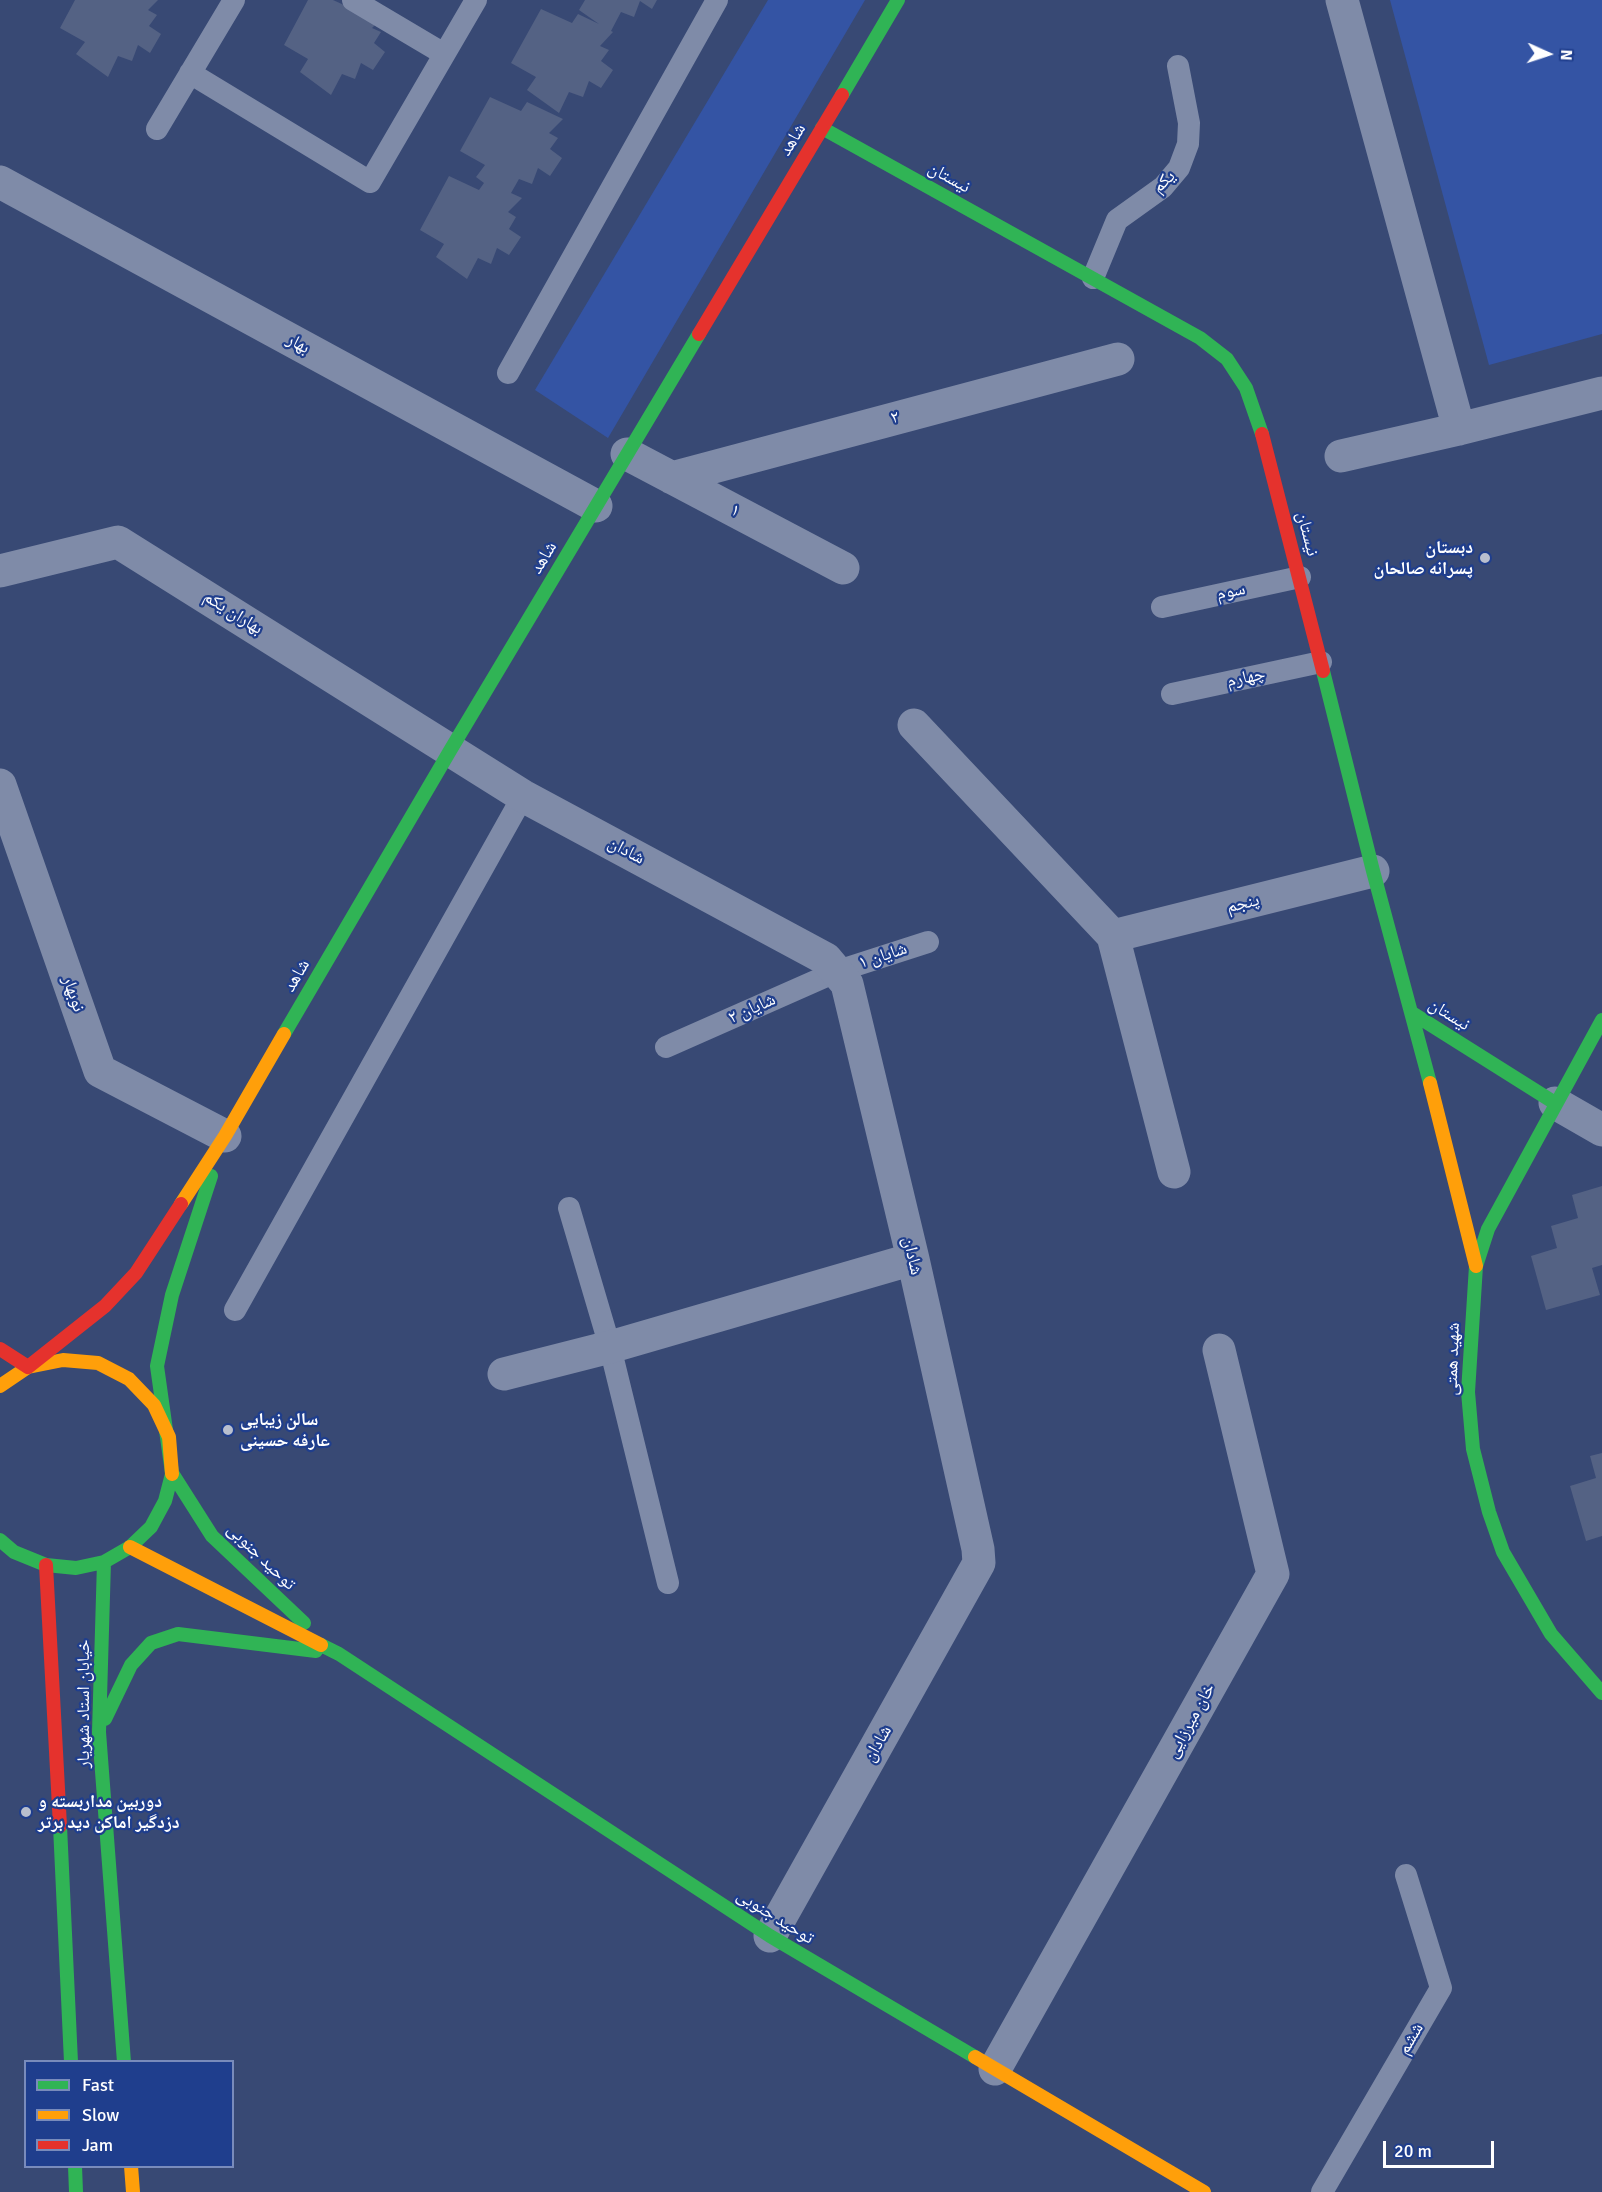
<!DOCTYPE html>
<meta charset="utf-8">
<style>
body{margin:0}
#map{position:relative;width:1602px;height:2192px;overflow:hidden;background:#384974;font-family:Signika,sans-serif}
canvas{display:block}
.legend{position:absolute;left:24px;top:2060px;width:210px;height:108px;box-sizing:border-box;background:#1f3e8d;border:2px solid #798bbb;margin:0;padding:8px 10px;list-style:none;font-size:18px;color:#fff}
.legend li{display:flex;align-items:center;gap:12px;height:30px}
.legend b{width:30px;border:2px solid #798bbb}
.north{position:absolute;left:1518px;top:24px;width:60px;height:60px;-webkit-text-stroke:4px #1f3e8d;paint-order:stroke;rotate:93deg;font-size:16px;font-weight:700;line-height:24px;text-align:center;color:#fff}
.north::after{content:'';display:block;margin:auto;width:21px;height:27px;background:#fff;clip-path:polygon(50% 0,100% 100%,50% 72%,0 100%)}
.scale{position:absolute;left:1383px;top:2141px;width:111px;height:27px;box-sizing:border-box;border:3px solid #fff;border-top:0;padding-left:8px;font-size:18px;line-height:21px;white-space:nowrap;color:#fff;-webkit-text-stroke:4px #1f3e8d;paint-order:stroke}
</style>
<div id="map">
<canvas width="1602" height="2192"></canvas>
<ul class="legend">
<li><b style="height:8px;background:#30b455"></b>Fast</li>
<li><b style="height:8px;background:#ff9f0a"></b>Slow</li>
<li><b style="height:8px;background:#e5322d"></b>Jam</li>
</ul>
<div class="north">N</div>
<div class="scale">20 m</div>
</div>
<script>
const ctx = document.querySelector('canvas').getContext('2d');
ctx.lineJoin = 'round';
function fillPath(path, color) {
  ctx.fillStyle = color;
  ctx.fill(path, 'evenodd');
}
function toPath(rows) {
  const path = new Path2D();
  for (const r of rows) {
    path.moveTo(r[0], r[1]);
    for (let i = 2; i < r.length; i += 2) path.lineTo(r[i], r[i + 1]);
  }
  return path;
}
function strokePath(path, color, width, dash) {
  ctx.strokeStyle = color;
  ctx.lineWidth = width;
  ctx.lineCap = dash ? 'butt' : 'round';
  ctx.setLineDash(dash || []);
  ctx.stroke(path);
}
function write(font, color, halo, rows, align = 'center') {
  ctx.font = font + ' Signika,"Noto Naskh Arabic",sans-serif';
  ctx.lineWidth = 4.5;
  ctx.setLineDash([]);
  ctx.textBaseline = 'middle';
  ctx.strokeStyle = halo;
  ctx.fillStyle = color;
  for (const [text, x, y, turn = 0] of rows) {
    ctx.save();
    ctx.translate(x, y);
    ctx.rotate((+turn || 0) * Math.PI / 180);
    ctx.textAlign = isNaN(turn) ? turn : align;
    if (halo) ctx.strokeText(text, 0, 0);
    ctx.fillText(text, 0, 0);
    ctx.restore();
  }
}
fillPath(toPath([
 [768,0,865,0,608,438,535,390],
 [1390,0,1602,0,1602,334,1489,365]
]), '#3454a4');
fillPath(toPath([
 [75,0,158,0,148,10,157,15,149,26,161,34,150,53,138,45,132,61,118,56,108,77,76,54,85,42,60,28],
 [308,0,333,0,344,5,386,14,372,28,381,32,374,43,385,52,373,70,361,63,355,79,342,74,331,95,300,72,308,59,284,45],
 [585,0,657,0,652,9,640,1,634,17,621,12,611,31,613,32,600,46,609,50,601,61,613,70,601,88,589,81,583,97,569,92,559,113,527,90,536,77,511,63,541,9,572,23,578,14,599,24,579,10],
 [490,97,521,111,527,102,563,119,549,133,558,138,550,149,562,158,550,176,538,168,532,184,519,179,511,193,522,198,508,212,516,217,509,229,521,237,509,255,497,248,491,264,478,258,467,279,436,257,444,244,420,230,449,176,479,190,484,183,476,177,485,165,460,151],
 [1602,1186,1602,1265,1592,1268,1600,1295,1546,1310,1531,1256,1557,1248,1551,1226,1578,1218,1572,1195],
 [1602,1453,1602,1536,1586,1541,1570,1486,1596,1478,1590,1456]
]), '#546284');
strokePath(toPath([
 [353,0,444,54],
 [190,73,370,182,476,0],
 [157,129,234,0],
 [1093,278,1117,220,1163,187,1179,168,1188,144,1189,123,1178,66],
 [508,373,717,0],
 [1162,607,1300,577],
 [1172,694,1321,662],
 [666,1047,838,971,928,942],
 [569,1208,610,1347,668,1583],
 [235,1310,523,796],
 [1322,2192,1441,1988,1406,1875]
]), '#7f8ba8', 22);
strokePath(toPath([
 [1342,0,1459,429],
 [0,182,596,506],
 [627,454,843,568],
 [1341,456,1459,429,1602,393],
 [672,478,1118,359],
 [0,571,118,542,523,796,826,959,847,984,913,1259,978,1549,979,1563,770,1936],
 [914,725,1113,936,1174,1172],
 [0,785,100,1071,225,1136],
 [1113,936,1373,871],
 [1555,1103,1602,1130],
 [504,1374,610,1347,913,1259],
 [995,2069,1273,1574,1219,1350]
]), '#7f8ba8', 33);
strokePath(toPath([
 [842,95,898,0],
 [822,128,1200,338,1227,359,1246,388,1262,434],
 [1323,671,1373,871,1430,1083],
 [1412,1013,1555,1103],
 [1602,1020,1488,1229,1476,1266,1468,1392,1473,1449,1489,1512,1503,1552,1551,1634,1602,1693],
 [284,1034,451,749,699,334],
 [211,1176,172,1295,157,1366,172,1473,212,1536,304,1623],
 [0,1540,14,1552,46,1565,76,1568,104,1562,130,1547,151,1527,165,1501,172,1474],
 [104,1562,99,1732,124,2062],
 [321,1645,339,1654,770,1936,975,2057],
 [105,1719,131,1665,151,1643,178,1634,316,1651],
 [60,1826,71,2062],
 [75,2166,76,2192]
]), '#30b455', 14);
strokePath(toPath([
 [1430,1083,1476,1266],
 [181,1204,225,1136,284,1034],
 [0,1386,28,1367,63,1360,98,1363,129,1379,154,1405,169,1437,172,1474],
 [130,1547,321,1645],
 [975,2057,1204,2192],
 [131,2166,133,2192]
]), '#ff9f0a', 14);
strokePath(toPath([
 [699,334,842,95],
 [1262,434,1323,671],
 [0,1349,28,1367,105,1306,136,1273,181,1204],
 [46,1565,60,1826]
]), '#e5322d', 14);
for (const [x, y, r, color] of [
 [1485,558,6,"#b9bfce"],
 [228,1430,6,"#b9bfce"],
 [26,1812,6,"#b9bfce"]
]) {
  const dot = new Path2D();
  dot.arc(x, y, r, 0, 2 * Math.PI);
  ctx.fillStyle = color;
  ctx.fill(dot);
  strokePath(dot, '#1f3e8d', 2);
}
write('18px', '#fff', '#1f3e8d', [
 ["شاهد",793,140,-59],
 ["نيستان",949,178,29],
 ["یکم",1164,182,-44],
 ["بهار",298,344,29],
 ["۲",895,418,-15],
 ["۱",735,511,28],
 ["نيستان",1307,534,76],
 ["شاهد",544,558,-59],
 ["سوم",1231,592,-12],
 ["بهاران یکم",233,613,32],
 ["چهارم",1246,678,-12],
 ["شادان",626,851,28],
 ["پنجم",1243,904,-14],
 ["شایان ۱",883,956,-18],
 ["شاهد",297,976,-60],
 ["نوبهار",73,994,71],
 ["شایان ۲",752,1009,-24],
 ["نيستان",1449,1015,32],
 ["شادان",912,1256,77],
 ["شهید همتی",1453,1359,-88],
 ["توحید جنوبی",261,1557,44],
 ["خیابان استاد شهریار",84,1704,-90],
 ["خان میرزایی",1191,1721,-61],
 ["شادان",878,1744,-60],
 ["توحید جنوبی",775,1917,32],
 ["ششم",1411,2039,-60]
]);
write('bold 18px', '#fff', '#1f3e8d', [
 ["دبستان",1473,548,"right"],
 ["پسرانه صالحان",1473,569,"right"],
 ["سالن زیبایی",240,1420],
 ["عارفه حسینی",240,1441],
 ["دوربین مداربسته و",38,1802],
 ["دزدگیر اماکن دید برتر",38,1823]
], 'left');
</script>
